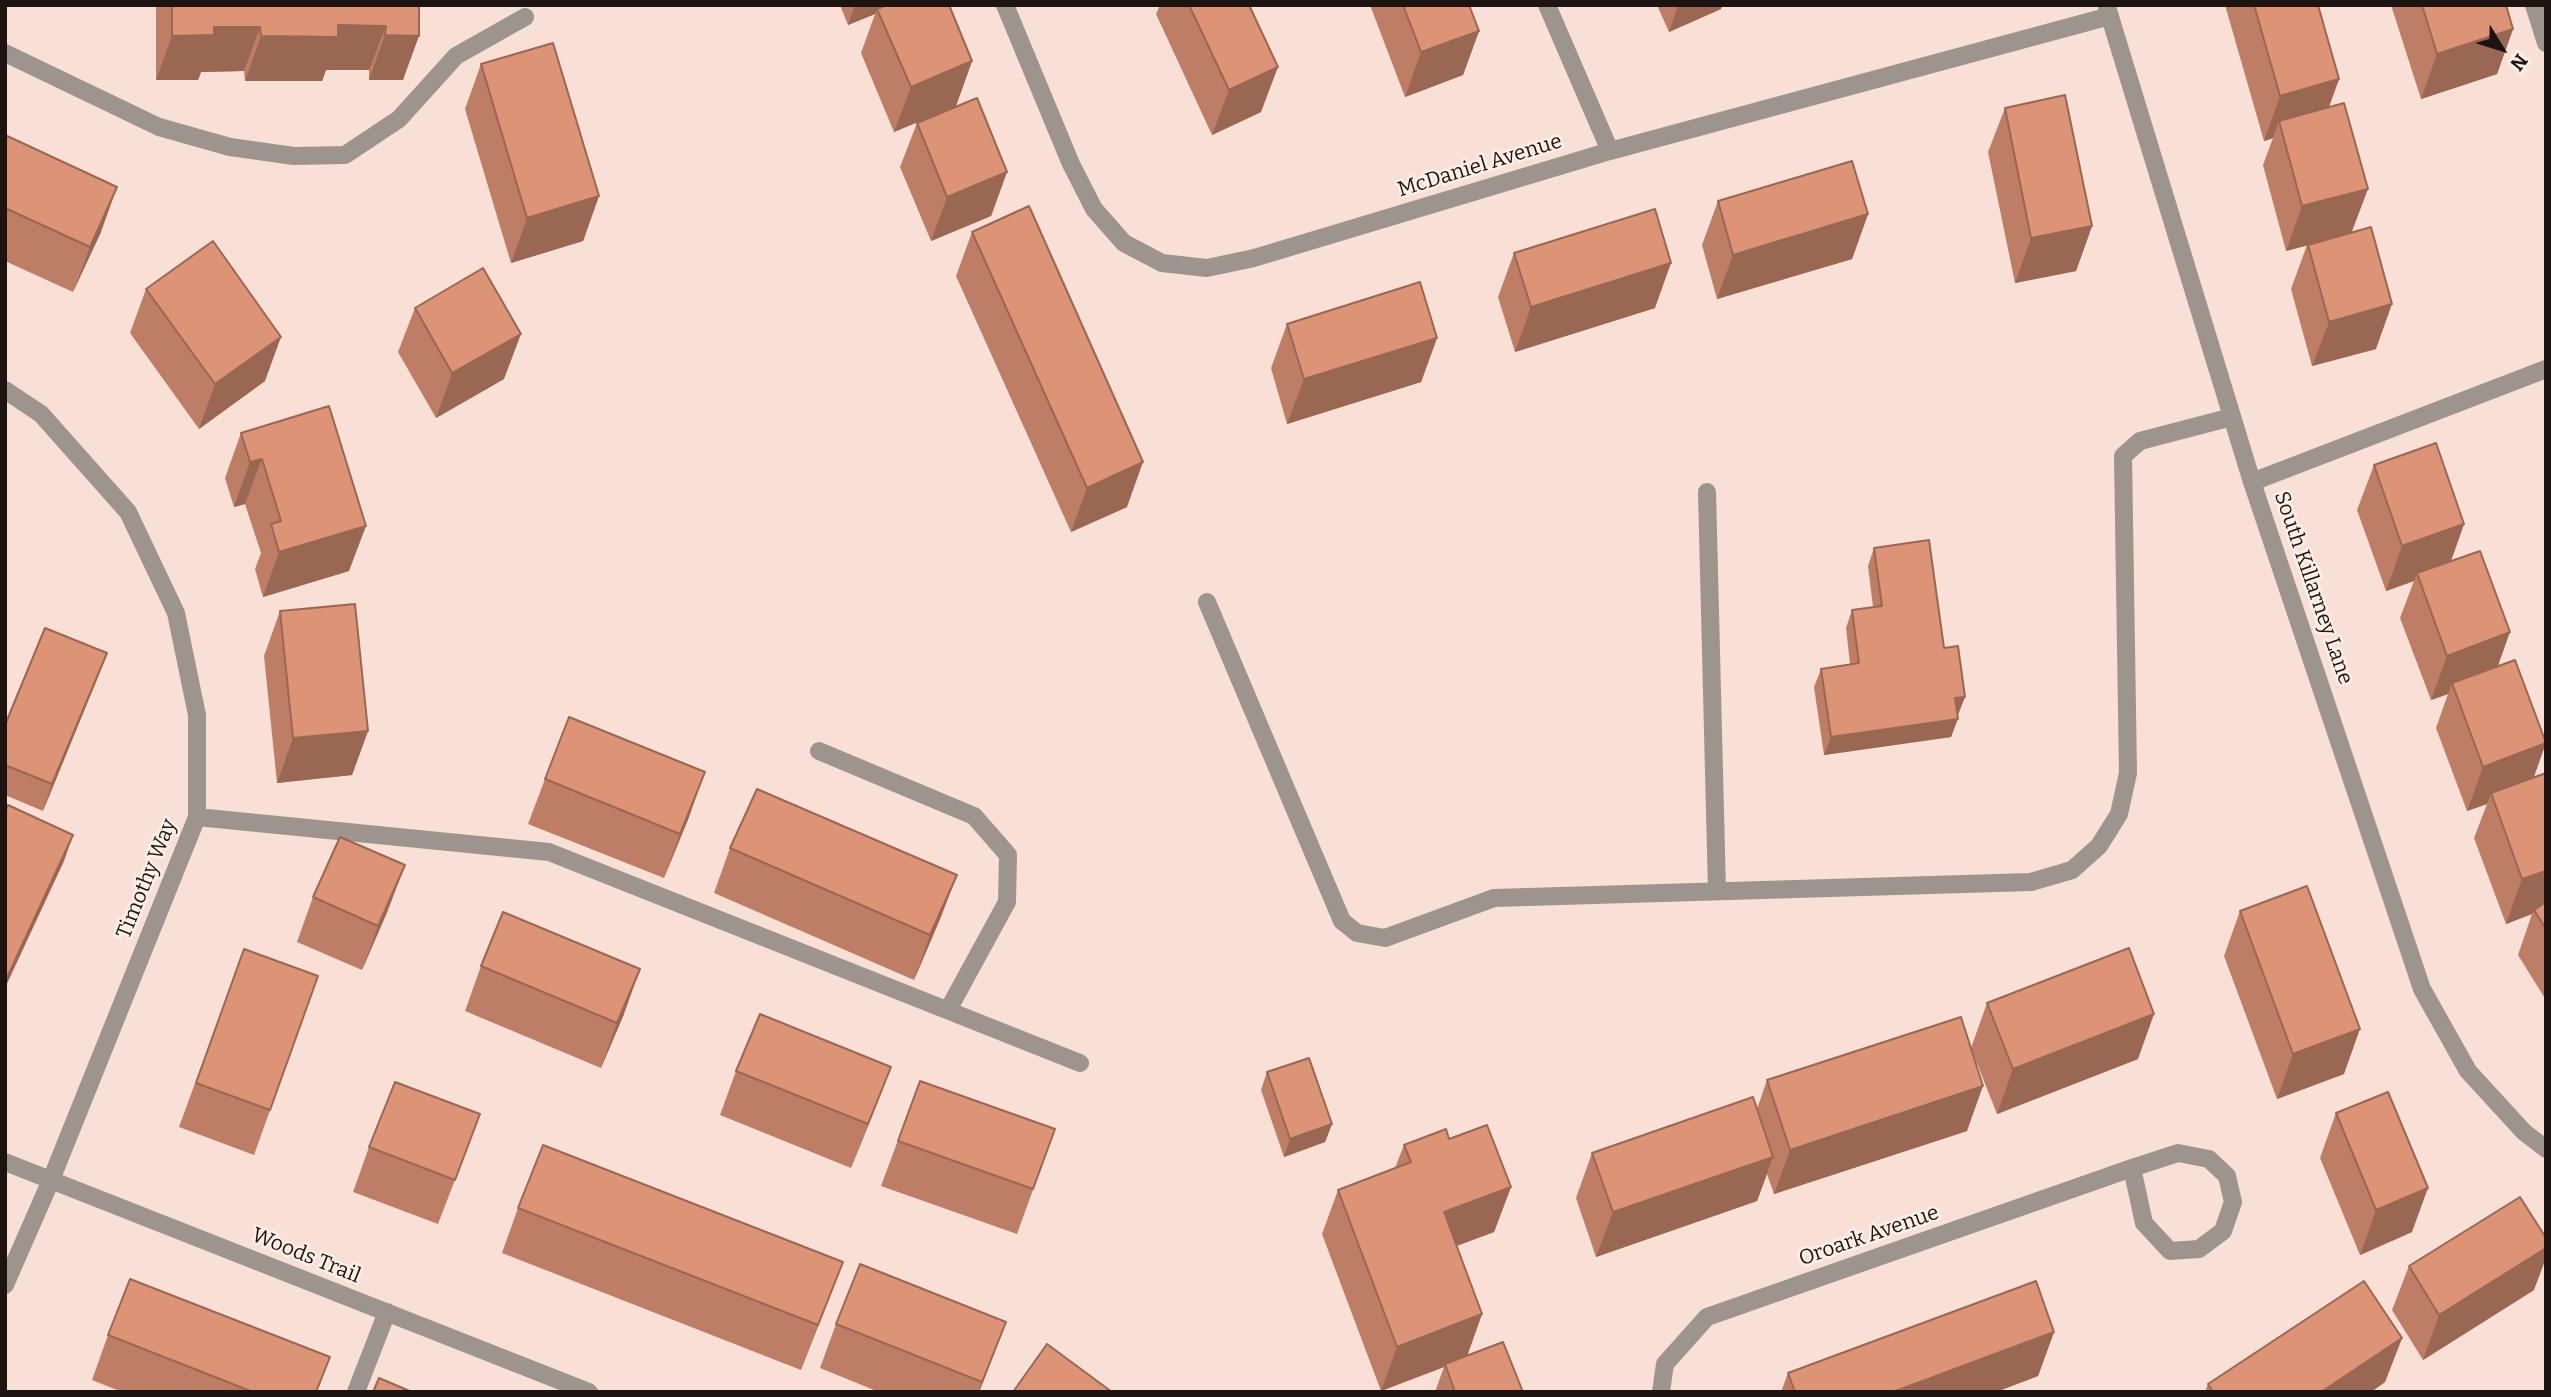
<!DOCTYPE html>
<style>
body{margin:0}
#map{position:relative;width:2551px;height:1397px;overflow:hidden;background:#f8e0d6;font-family:Bitter,serif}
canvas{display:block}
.frame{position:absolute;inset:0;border:7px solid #1d1411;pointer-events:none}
.north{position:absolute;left:2467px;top:14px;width:70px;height:70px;-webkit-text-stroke:5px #feefe9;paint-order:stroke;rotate:128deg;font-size:19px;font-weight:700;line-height:28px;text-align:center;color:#1d1411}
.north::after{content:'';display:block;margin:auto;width:24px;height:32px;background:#1d1411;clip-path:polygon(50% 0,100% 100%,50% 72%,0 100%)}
</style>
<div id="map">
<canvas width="2551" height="1397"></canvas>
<div class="frame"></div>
<div class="north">N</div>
</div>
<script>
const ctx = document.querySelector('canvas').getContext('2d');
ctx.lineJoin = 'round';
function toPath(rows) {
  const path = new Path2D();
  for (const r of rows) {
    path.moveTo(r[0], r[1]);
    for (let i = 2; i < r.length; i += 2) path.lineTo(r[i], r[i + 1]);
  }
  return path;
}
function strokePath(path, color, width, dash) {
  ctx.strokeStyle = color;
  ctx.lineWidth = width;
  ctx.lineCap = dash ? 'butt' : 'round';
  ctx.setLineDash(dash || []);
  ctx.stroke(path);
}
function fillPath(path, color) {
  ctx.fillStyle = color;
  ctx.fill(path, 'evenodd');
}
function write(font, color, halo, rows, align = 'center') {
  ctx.font = font + ' Bitter,serif';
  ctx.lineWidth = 5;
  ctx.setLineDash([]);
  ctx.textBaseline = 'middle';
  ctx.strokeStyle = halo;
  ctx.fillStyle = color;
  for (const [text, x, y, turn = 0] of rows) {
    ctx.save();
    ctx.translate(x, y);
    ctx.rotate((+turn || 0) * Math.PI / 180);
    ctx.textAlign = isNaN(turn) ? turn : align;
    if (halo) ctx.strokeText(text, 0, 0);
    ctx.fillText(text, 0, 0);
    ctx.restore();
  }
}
strokePath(toPath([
 [1005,5,1071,164,1094,209,1124,243,1162,263,1207,268,1254,258,1610,151,2110,16],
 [1547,5,1610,151],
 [2534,5,2546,43],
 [2107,7,2252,482,2422,989,2468,1071,2524,1132,2546,1149],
 [5,53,159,127,230,147,294,156,345,155,399,119,456,56,525,17],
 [5,390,41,414,128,512,176,613,197,715,197,817,51,1180,5,1285],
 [2252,482,2546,369],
 [1707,492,1717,891],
 [1207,602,1342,921,1357,933,1385,938,1494,898,2031,882,2072,870,2099,846,2119,814,2128,773,2123,456,2140,441,2232,417],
 [819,751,974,816,1008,855,1007,902,948,1010],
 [197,817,549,852,1080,1063],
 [5,1162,589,1392],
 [356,1392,387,1312],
 [1661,1392,1665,1364,1707,1317,2132,1168,2178,1153,2209,1159,2227,1176,2233,1202,2223,1231,2199,1249,2170,1251,2144,1223,2132,1168]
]), '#9c948d', 18);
fillPath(toPath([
 [156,5,419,5,403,80,369,80,369,70,326,70,322,81,245,81,244,71,201,72,198,80,156,80],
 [840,5,949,5,972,61,956,106,894,132,861,53,875,14,848,25],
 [1160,5,1249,5,1261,112,1212,135,1156,14],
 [1370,5,1469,5,1479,31,1463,75,1405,97],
 [1657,5,1722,5,1721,9,1669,32],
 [2225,5,2318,5,2339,79,2329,107,2352,233,2376,349,2312,366,2291,289,2307,245,2286,251,2263,165,2273,138,2264,141],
 [2391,5,2506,5,2513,29,2497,74,2421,99],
 [481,64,599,196,583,241,511,263,465,109],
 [2005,108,2092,226,2076,271,2015,283,1988,152],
 [917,123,1007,172,991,216,931,241,900,167],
 [5,135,101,232,73,292,5,261],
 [1718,201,1868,214,1852,259,1717,299,1702,245],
 [972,232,1127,507,1071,532,956,276],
 [1514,253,1655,308,1515,352,1498,297],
 [146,289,265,381,199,429,130,333],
 [415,308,504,379,436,418,398,352],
 [1287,324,1437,338,1421,382,1287,424,1271,368],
 [241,433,349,571,263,597,255,569,261,553,245,504,234,507,225,478],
 [2374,465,2464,524,2451,561,2497,666,2534,777,2546,773,2546,1000,2518,955,2532,914,2506,924,2474,838,2487,804,2467,811,2436,728,2448,694,2431,700,2400,618,2414,581,2386,591,2357,510],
 [1874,548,1944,648,1958,715,1957,715,1951,737,1824,755,1814,687,1821,669,1850,664,1846,628,1852,610,1873,607,1868,566],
 [280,611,368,731,352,775,277,783,264,656],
 [97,679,43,811,5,795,5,725],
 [545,779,689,817,664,878,528,824],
 [730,848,957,875,940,919,914,980,714,893],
 [313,897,388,910,362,970,297,942],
 [2240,911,2344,1074,2277,1099,2224,956],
 [244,949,318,976,254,1155,179,1127],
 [481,966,624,1014,601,1068,465,1011],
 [1987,1003,2138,1059,1997,1114,1971,1048],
 [736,1071,874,1111,851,1168,720,1115],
 [1267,1072,1332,1124,1325,1142,1284,1157,1261,1090],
 [1767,1080,1967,1131,1774,1194,1767,1174,1757,1201,1596,1257,1576,1198,1592,1153,1757,1109],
 [920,1081,1055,1129,1017,1234,881,1186],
 [2336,1113,2412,1232,2360,1255,2320,1158],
 [1449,1139,1511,1187,1494,1232,1457,1246,1482,1314,1467,1356,1523,1392,1435,1392,1444,1367,1381,1391,1322,1234,1338,1190,1395,1168,1404,1145],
 [369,1147,463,1159,438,1224,353,1192],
 [518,1208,843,1262,801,1370,502,1253],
 [2409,1266,2534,1290,2423,1360,2392,1310],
 [836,1324,989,1367,979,1392,879,1392,820,1368],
 [2054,1332,2038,1376,1996,1392,1781,1392,1788,1373],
 [108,1335,330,1357,317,1392,122,1392,92,1380],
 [2402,1338,2385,1382,2371,1392,2205,1392,2208,1384]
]), '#bd7e65');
fillPath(toPath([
 [855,5,899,5,877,9,875,14,848,25],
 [1678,5,1722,5,1721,9,1669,32],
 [338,25,386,26,369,70,326,70,322,81,245,81,261,36],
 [214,27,260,27,244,71,201,72,198,80,156,80,172,36],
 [2513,29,2497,74,2421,99,2437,54],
 [1479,31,1463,75,1405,97,1421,52],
 [385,35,419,36,403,80,369,80],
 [972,61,956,106,894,132,911,87],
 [1278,67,1261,112,1212,135,1229,90],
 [2339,79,2323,123,2279,121,2273,138,2264,141,2280,96],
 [1007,172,991,216,931,241,947,197],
 [117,187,101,232,73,292,90,247],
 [2368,189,2351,234,2286,251,2302,206],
 [599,196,583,241,511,263,527,218],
 [1868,214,1852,259,1717,299,1733,255],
 [2092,226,2076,271,2015,283,2031,238],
 [1671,263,1655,308,1515,352,1531,307],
 [2392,304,2376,349,2312,366,2329,322],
 [521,334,504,379,436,418,452,373],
 [281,337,265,381,199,429,215,384],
 [1437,338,1421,382,1287,424,1304,379],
 [262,459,245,504,234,507,250,462],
 [1143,462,1127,507,1071,532,1087,488],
 [2464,524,2448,569,2417,573,2414,581,2386,591,2402,546],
 [366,526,349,571,263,597,279,552],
 [2510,632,2494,677,2452,683,2448,694,2431,700,2447,656],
 [107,653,97,679,43,811,52,784],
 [1965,697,1958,715,1948,716,1955,698],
 [1958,719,1951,737,1824,755,1831,737],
 [368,731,352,775,277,783,293,738],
 [2546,743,2530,788,2491,793,2487,804,2467,811,2483,767],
 [705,772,689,817,664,878,680,834],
 [73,835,64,861,5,988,5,982],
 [405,865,388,910,362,970,378,926],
 [2546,871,2546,909,2534,910,2532,914,2506,924,2522,879],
 [957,875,940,919,914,980,930,935],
 [640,969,624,1014,601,1068,617,1023],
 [2154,1014,2138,1059,1997,1114,2013,1069],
 [2360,1029,2344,1074,2277,1099,2293,1054],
 [891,1067,874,1111,851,1168,868,1124],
 [1983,1086,1967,1131,1774,1194,1790,1150],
 [1332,1124,1325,1142,1284,1157,1290,1139],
 [1773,1157,1757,1201,1596,1257,1613,1212],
 [1511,1187,1494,1232,1428,1256,1444,1212],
 [2428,1188,2412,1232,2360,1255,2376,1210],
 [2546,1248,2546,1258,2534,1290,2423,1360,2439,1315],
 [843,1262,826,1306,801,1370,818,1325],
 [1482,1314,1466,1359,1445,1364,1444,1367,1381,1391,1397,1347],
 [1006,1322,989,1367,979,1392,978,1392],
 [2054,1332,2038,1376,1996,1392,1893,1392],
 [2402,1338,2385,1382,2371,1392,2321,1392]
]), '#9a6753');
const building = toPath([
 [172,5,419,5,419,36,385,35,386,26,338,25,338,37,261,36,260,27,214,27,214,35,172,36,172,5],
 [886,5,949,5,972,61,911,87,877,9,886,5],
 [1189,5,1249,5,1278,67,1229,90,1189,5],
 [1403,5,1469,5,1479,31,1421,52,1403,5],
 [2254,5,2318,5,2339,79,2280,96,2254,5],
 [2422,5,2506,5,2513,29,2437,54,2422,5],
 [553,43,599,196,527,218,481,64,553,43],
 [2065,95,2092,226,2031,238,2005,108,2065,95],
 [977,98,1007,172,947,197,917,123,977,98],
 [2344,103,2368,189,2302,206,2279,121,2344,103],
 [5,135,117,187,90,247,5,208,5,135],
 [1852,161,1868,214,1733,255,1718,201,1852,161],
 [1029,206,1143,462,1087,488,972,232,1029,206],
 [1655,209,1671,263,1531,307,1514,253,1655,209],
 [2371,227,2392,304,2329,322,2308,245,2371,227],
 [213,241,281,337,215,384,146,289,213,241],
 [483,268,521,334,452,373,415,308,483,268],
 [1420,282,1437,338,1304,379,1287,324,1420,282],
 [329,406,366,526,279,552,271,524,281,521,262,459,250,462,241,433,329,406],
 [2436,443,2464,524,2402,546,2374,465,2436,443],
 [1929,540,1944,648,1958,646,1965,697,1955,698,1958,719,1831,737,1821,669,1859,663,1852,610,1882,606,1874,548,1929,540],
 [2480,551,2510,632,2447,656,2417,573,2480,551],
 [355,604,368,731,293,738,280,611,355,604],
 [45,628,107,653,52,784,5,765,5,725,45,628],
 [2515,660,2546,743,2483,767,2452,683,2515,660],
 [569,717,705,772,680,834,545,779,569,717],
 [2546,773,2546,871,2522,879,2491,793,2546,773],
 [757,789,957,875,930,935,730,848,757,789],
 [8,805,73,835,5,982,5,812,8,805],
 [340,837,405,865,378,926,313,897,340,837],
 [2307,886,2360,1029,2293,1054,2240,911,2307,886],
 [2546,902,2546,929,2534,910,2546,902],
 [503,912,640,969,617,1023,481,966,503,912],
 [2129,948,2154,1014,2013,1069,1987,1003,2129,948],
 [244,949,318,976,270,1110,196,1083,244,949],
 [760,1014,891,1067,868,1124,736,1071,760,1014],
 [1961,1017,1983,1086,1790,1150,1767,1080,1961,1017],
 [1309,1058,1332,1124,1290,1139,1267,1072,1309,1058],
 [920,1081,1055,1129,1033,1189,898,1141,920,1081],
 [395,1082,480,1114,455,1180,369,1147,395,1082],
 [2388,1092,2428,1188,2376,1210,2336,1113,2388,1092],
 [1753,1097,1773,1157,1613,1212,1592,1153,1753,1097],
 [1487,1125,1511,1187,1444,1212,1482,1314,1397,1347,1338,1190,1411,1162,1404,1145,1446,1129,1449,1139,1487,1125],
 [543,1145,843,1262,818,1325,518,1208,543,1145],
 [2520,1197,2546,1238,2546,1248,2439,1315,2409,1266,2520,1197],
 [860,1264,1006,1322,982,1382,836,1324,860,1264],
 [130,1279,330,1357,316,1392,253,1392,108,1335,130,1279],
 [2036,1281,2054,1332,1893,1392,1795,1392,1788,1373,2036,1281],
 [2364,1281,2402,1338,2321,1392,2213,1392,2208,1384,2364,1281],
 [1503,1342,1523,1392,1455,1392,1445,1364,1503,1342],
 [1047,1344,1112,1392,1013,1392,1047,1344],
 [379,1378,412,1392,373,1392,379,1378]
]);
fillPath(building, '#dc9376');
strokePath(building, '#9a6753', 2);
write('21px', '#1d1411', '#feefe9', [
 ["McDaniel Avenue",1480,166,-17],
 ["South Killarney Lane",2313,588,71],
 ["Timothy Way",147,879,-68],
 ["Oroark Avenue",1869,1236,-19],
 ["Woods Trail",306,1256,22]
]);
</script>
